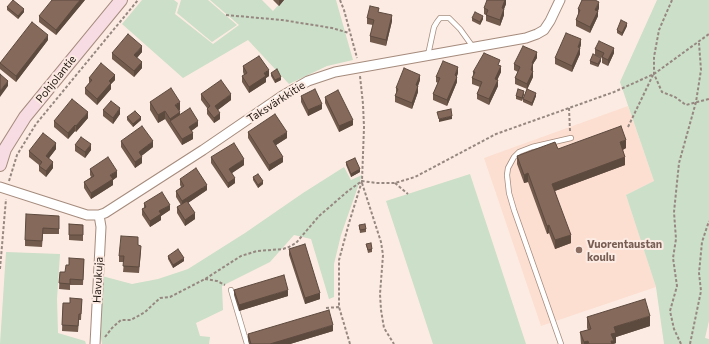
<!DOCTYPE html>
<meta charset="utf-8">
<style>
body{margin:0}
canvas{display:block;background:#fcebe2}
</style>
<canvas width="709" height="344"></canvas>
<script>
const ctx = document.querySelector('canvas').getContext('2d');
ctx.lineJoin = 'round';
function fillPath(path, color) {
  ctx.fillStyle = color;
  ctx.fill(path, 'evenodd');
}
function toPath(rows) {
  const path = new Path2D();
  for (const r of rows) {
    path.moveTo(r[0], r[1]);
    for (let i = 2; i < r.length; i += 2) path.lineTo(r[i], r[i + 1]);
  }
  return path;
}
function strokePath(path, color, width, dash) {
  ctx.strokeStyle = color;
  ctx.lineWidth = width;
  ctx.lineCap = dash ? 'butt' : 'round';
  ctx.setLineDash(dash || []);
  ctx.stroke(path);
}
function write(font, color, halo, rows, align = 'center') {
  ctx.font = font + ' Commissioner,sans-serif';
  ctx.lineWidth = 4;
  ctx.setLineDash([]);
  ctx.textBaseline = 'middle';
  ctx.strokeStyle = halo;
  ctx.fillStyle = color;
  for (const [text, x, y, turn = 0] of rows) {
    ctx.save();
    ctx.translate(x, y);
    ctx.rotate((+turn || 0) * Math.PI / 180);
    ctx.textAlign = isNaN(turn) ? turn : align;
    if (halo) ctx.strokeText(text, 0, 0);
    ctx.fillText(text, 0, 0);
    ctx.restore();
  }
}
fillPath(toPath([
 [628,106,654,181,626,195,656,287,541,326,484,158]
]), '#fcdfd1');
fillPath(toPath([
 [142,0,174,0,178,3,175,14,213,44,239,25,210,0,262,0,273,11,283,0,336,0,353,60,327,66,289,84,248,40,183,78,122,24],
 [181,0,208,0,237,25,212,42,177,13],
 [657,0,709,0,709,321,705,338,709,339,709,344,664,344,656,287,626,195,654,181,620,82],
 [344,167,351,180,362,175,341,235,334,264,334,297,329,299,311,239,294,235,270,262,222,286,223,310,196,323,200,336,210,337,209,344,102,344,99,328,102,276,132,284,158,279,188,269,245,233,303,193],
 [470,174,526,344,433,344,386,201],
 [6,252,60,254,57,299,58,333,85,341,86,344,0,344]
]), '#ccdfc8');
const service = toPath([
 [428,55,434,27,437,22,440,18,449,18,460,29,473,47],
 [231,290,247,344],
 [561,344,514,210,509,193,507,175,508,168,514,157,519,152,532,147,571,138]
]);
const minor = toPath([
 [0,187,87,215,99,215,105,213,203,150,282,96,308,81,335,72,526,38,537,34,544,30,550,21,560,0],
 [95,344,101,227,99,215]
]);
const secondary = toPath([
 [0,165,5,149,25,117,121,0]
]);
strokePath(service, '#a58b7d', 6);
strokePath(minor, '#a58b7d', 11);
strokePath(secondary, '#a58b7d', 14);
strokePath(toPath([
 [340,0,344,10,357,58],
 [672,0,659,30,654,57,654,74,662,92,675,97,686,105,709,99],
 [226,15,282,20,332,28,349,33],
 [569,108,570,131],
 [628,127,653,75],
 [9,181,17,155,36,124,138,0],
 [362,183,381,242,383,255,380,294,381,310,384,328,394,344],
 [395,183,408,194],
 [0,269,6,199],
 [205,279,217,281,225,285],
 [326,308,339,307],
 [105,337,112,328,121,320,131,320,145,312,160,298,170,297,205,279,241,256,257,251,283,249,289,247,296,243,319,216,348,191,362,181,376,183,395,183,415,177,496,134,614,92,654,74,709,34],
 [350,344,339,307,339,260,349,223,362,181,364,127,363,104,360,76],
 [681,344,674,329,670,311,677,286,673,258,676,239,674,212,679,163,696,102,701,70,699,43],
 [690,344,701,291,699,273,702,242,709,221]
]), '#968881', 2, [3, 2]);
strokePath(service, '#fff', 4.5);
strokePath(minor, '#fff', 9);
strokePath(secondary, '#f7dce3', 12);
fillPath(toPath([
 [85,0,56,35,39,22,39,16],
 [273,0,284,0,279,6],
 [506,0,506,4,504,9,504,15,500,26,486,21,486,15,484,14,484,8],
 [7,7,24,12,18,19,7,10],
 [599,8,598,11,598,16,590,33,576,26,576,20,578,15,578,9],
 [379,12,392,21,386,46,370,42,370,36,373,25,367,24,367,18],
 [472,18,483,19,480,25,472,21],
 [627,26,622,36,617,33,617,30],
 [48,40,16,82,0,69,0,63],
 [581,45,580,48,580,54,572,72,555,64,555,58],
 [595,49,614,53,608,66,602,63,602,58,595,55],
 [142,52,137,58,142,68,134,77,112,59,112,53],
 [537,58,533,64,533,77,527,89,536,96,532,106,523,102,523,99,527,89,515,84,515,78,518,72,514,70,514,64],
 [590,61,601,61,598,67,590,64],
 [243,66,269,76,266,78,266,82,249,93,242,82,242,76,244,75,243,72],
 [500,66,501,72,497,80,498,86,489,105,477,99,477,94,480,87,472,84,472,78,473,76,473,72],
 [271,73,281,80,275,83,271,76],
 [458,73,457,76,457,82,447,106,433,100,433,94,438,83,436,82,436,77],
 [89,78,115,80,111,84,111,89,97,105,85,94,85,88,89,83],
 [420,80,418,86,418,92,412,109,395,102,395,96,396,94,396,88],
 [201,94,231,100,218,110,220,119,214,123,207,114,207,108,201,100],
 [524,94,522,101,516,99,516,96],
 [301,96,322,109,308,116,301,102],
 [325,97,353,125,339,132,325,103],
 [150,102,180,110,179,111,180,115,198,126,191,131,193,139,182,145,165,119,158,123,150,110],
 [103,110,120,114,113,124,103,116],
 [127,117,141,120,133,127,127,120],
 [88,118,76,132,75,131,68,139,54,127,54,121],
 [248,132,287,138,276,145,283,162,269,171,248,138],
 [121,141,153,147,141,156,142,163,135,168,121,147],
 [75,145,91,150,85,158,75,151],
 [626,148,623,150,625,165,555,191,571,243,555,249,549,233,547,234,528,182,524,183,517,164,517,156,558,149],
 [56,149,49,158,53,168,46,177,39,171,39,165,29,157,29,151],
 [211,157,244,165,232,173,235,183,228,188,211,163],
 [346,162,360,172,351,177,346,165],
 [90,169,117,177,113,180,113,185,91,199,84,188,84,182,91,177,90,175],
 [253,177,263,184,258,188,253,180],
 [180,179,207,190,188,203,195,219,185,226,177,213,177,207,181,205,176,197,176,191,181,187,180,185],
 [144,203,170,210,161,216,161,220,150,227,142,215,142,209,144,208],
 [59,216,59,234,43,234,42,247,25,246,25,240],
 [69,224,83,225,83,241,69,240],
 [359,225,366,229,366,232,360,233],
 [366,244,372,249,372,252,368,253],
 [138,245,141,251,139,273,123,272,124,262,119,262,119,256],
 [289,249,320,299,305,304,289,255],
 [168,256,184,261,173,268,168,259],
 [84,259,83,285,70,285,70,290,59,289,60,272,65,272,69,265],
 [234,290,288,296,239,311,234,295],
 [82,299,81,320,79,320,78,332,62,331,63,303,70,303],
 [587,317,650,326,616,337,616,343,614,344,581,344,580,332,588,330,587,328],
 [333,331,290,344,249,344,248,340,248,334]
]), '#725a4d');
fillPath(toPath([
 [80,0,85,0,56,35,56,30],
 [279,0,284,0,279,6],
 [505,0,506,0,506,4,502,14,502,8],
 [599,2,599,8,598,11,598,16,590,33,590,27,595,10],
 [24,9,24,12,18,19,18,16],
 [504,9,504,15,500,26,500,20],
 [392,15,392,21,386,46,386,40],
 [483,16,483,19,480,25,480,22],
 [627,23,627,26,622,36,622,33],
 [48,35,48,40,16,82,16,76],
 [581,39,581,45,579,50,580,48,580,54,572,72,572,66,578,47],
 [142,46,142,52,134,61,134,55],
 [614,48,614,53,608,66,608,60],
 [537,52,537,58,533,64,533,69,531,75,532,63],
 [601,58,601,61,598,67,598,64],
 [142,62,142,68,134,77,134,71],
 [501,66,501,72,495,85,495,79],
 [458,67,458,73,455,81,455,75],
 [269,70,269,76,266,78,266,82,249,93,249,87,264,73],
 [533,71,533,77,527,90,527,84],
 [115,75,115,80,111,84,111,89,97,105,97,99,109,81],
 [420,75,420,80,416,91,416,85],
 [281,77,281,80,275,83,275,80],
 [457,77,457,82,447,106,447,100],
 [498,80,498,86,489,105,489,99],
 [8,81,8,86,0,97,0,91],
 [418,86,418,92,412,109,412,103],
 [524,91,524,94,522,101,522,98],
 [536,93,536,96,532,106,532,103],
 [231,94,231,100,215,112,215,106],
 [180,102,180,110,175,113,175,105],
 [322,104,322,109,308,116,308,110],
 [120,108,120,114,113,124,113,118],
 [165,111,165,119,158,123,158,115],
 [88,112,88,118,76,132,76,126],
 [180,112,180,121,170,121,170,119],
 [220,113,220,119,214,123,214,118],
 [452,116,452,119,439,122,439,119],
 [141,117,141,120,133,127,133,124],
 [353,120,353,125,339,132,339,126],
 [198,121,198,126,189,133,189,127],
 [75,125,75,131,68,139,68,133],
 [287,132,287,138,273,147,273,141],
 [193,133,193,139,182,145,182,139],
 [626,140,626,148,620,151,620,142],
 [153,141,153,147,139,158,139,152],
 [56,143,56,149,46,162,46,156],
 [91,144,91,150,85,158,85,152],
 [142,157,142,163,135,168,135,162],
 [283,157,283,162,269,171,269,165],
 [625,157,625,165,552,192,552,184],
 [244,159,244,165,229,175,229,169],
 [53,162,53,168,46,177,46,171],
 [360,169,360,172,351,177,351,174],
 [117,171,117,177,113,180,113,185,91,199,91,193,110,175],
 [528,173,528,182,524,183,524,175],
 [235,178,235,183,228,188,228,183],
 [263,181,263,184,258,188,258,185],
 [207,185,207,190,182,207,182,201],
 [170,205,170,210,161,216,161,220,150,227,150,221,159,211],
 [195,213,195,219,185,226,185,220],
 [549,225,549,233,547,234,547,226],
 [571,235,571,243,555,249,555,240],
 [184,258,184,261,173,268,173,265],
 [288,290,288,296,239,311,239,305],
 [320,293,320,299,305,304,305,298],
 [650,316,650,326,616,337,616,343,611,344,611,334,614,327],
 [333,325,333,331,290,344,270,344],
 [588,341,588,344,584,344,584,342]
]), '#5d4a3f');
const building = toPath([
 [13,0,24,9,18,16,7,7,13,0],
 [52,0,80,0,56,30,39,16,52,0],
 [487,0,505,0,502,8,504,9,500,20,486,15,488,10,484,8,487,0],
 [582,0,595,0,599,2,595,10,598,11,590,27,576,20,580,10,578,9,582,0],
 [370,6,379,8,378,12,392,15,386,40,370,36,374,20,367,18,370,6],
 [475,12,483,16,480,22,472,18,475,12],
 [621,20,627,23,622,33,617,30,621,20],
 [32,22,48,35,16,76,0,63,32,22],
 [566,33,581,39,578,47,580,48,572,66,555,58,566,33],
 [128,34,142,46,134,55,142,62,134,71,112,53,128,34],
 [599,41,614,48,608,60,602,57,604,53,595,49,599,41],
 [523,46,537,52,532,63,533,63,531,70,533,71,527,84,515,78,520,67,514,64,523,46],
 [484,53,500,60,498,65,501,66,495,79,498,80,489,99,477,94,482,82,472,78,475,72,473,72,484,53],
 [593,54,601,58,598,64,590,61,593,54],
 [259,56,269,70,264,73,266,76,249,87,242,76,247,73,243,66,259,56],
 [443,61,458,67,455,75,457,77,447,100,433,94,440,78,436,77,443,61],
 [101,63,115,75,109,81,111,83,97,99,85,88,92,80,89,78,101,63],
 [404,68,420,75,416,85,418,86,412,103,395,96,398,89,396,88,404,68],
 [277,69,281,77,275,80,271,73,277,69],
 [0,74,8,81,0,91,0,74],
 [221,80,231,94,215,106,220,113,214,118,207,109,210,106,201,94,221,80],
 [171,88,180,102,175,105,180,112,170,119,165,111,158,115,150,102,171,88],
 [315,89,322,104,308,110,301,96,315,89],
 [518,89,524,91,522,98,516,96,518,89],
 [527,89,536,93,532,103,523,99,527,89],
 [338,90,353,120,339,126,325,97,338,90],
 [72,99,88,112,76,126,75,125,68,133,54,121,72,99],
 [111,101,120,108,113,118,103,110,111,101],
 [190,108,198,121,189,127,193,133,182,139,170,121,190,108],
 [451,109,452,116,439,119,437,112,451,109],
 [135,111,141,117,133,124,127,117,135,111],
 [275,114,287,132,273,141,283,157,269,165,248,132,275,114],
 [142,126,153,141,139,152,142,157,135,162,121,141,142,126],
 [621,126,626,140,620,142,625,157,552,184,571,235,555,240,549,225,547,226,528,173,524,175,517,156,555,142,558,149,621,126],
 [43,133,56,143,46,156,53,162,46,171,39,166,42,162,29,151,43,133],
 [81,137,91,144,85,152,75,145,81,137],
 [234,143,244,159,229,169,235,178,228,183,211,157,234,143],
 [108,157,117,171,110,175,113,179,91,193,84,182,94,176,90,169,108,157],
 [355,158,360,169,351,174,346,162,355,158],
 [196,168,207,185,182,201,176,191,184,186,180,179,196,168],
 [258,174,263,181,258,185,253,177,258,174],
 [162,192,170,205,159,211,161,214,150,221,142,209,146,207,144,203,162,192],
 [187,201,195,213,185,220,177,207,187,201],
 [26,214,59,216,59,229,43,228,42,241,25,240,26,214],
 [69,224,83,225,83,235,69,235,69,224],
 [365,224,366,229,360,230,359,225,365,224],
 [121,236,138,237,138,245,141,246,139,267,123,266,124,256,119,256,121,236],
 [371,243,372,249,368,250,366,244,371,243],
 [305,244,320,293,305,298,289,249,305,244],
 [178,249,184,258,173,265,168,256,178,249],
 [69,258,84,259,83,280,70,279,70,284,59,283,60,272,65,272,66,265,69,265,69,258],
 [284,275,288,290,239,305,234,290,284,275],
 [70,298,82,299,81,314,79,314,78,326,62,325,63,303,70,303,70,298],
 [645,299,650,316,614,327,616,333,611,334,614,341,611,341,612,344,589,344,588,341,584,342,580,332,591,329,587,317,645,299],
 [329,310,333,325,270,344,251,344,248,334,329,310]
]);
fillPath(building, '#85695a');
strokePath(building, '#5d4a3f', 1);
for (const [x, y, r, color] of [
 [579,250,4,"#8d6e63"]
]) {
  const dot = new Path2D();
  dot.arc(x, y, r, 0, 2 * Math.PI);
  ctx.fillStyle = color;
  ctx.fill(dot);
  strokePath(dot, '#fcebe2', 1.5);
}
write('11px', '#1e140f', '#fcebe2', [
 ["Pohjolantie",56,79,-51],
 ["Taksvärkkitie",276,102,-33],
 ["Havukuja",98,280,-87]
]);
write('bold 11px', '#785e54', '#fcebe2', [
 ["Vuorentaustan",587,244],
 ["koulu",587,257]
], 'left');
</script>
